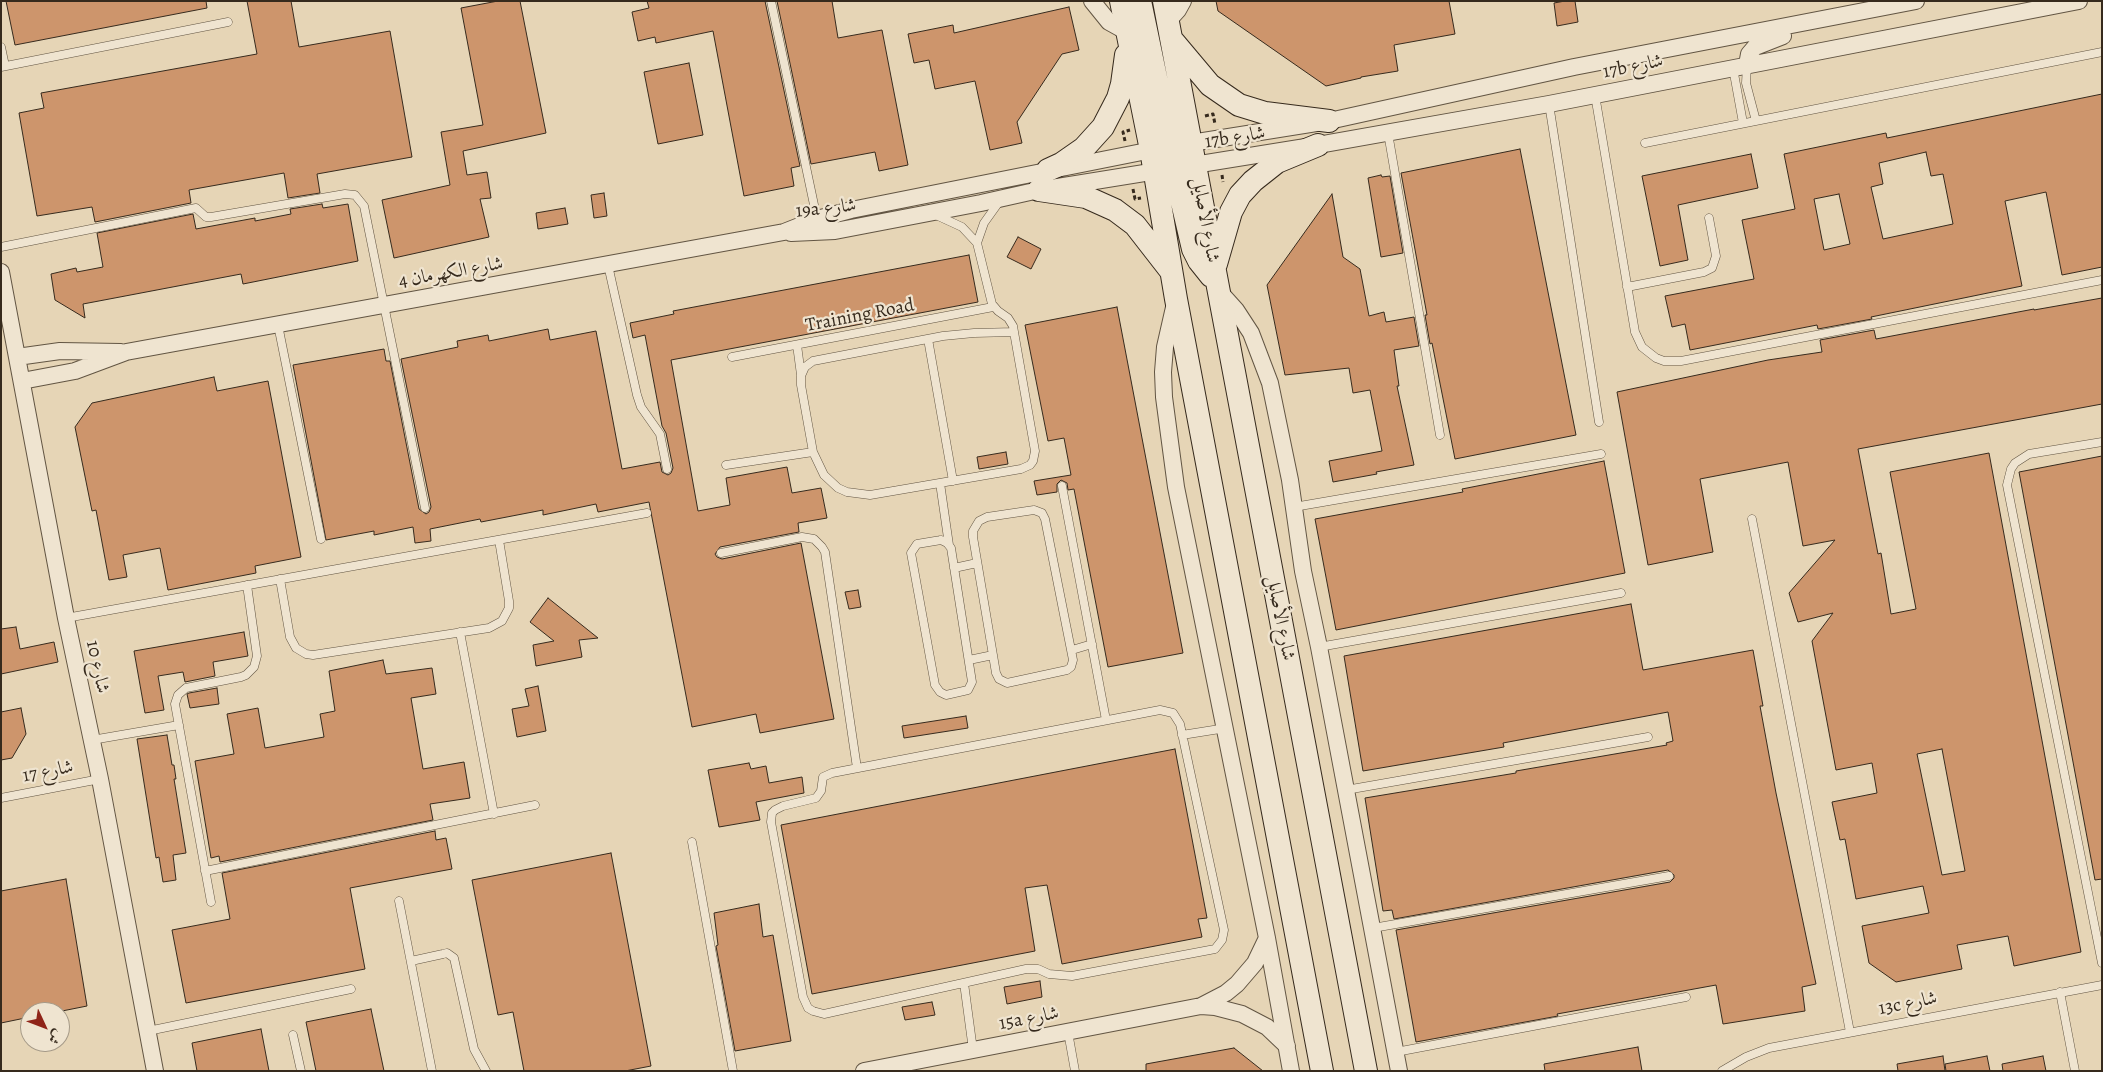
<!DOCTYPE html>
<meta charset="utf-8">
<style>
body{margin:0}
#map{position:relative;width:2103px;height:1072px;overflow:hidden;background:#e6d5b6;font-family:Alegreya,Amiri,serif}
canvas{display:block}
.frame{position:absolute;inset:0;border:2px solid #362a1d;pointer-events:none}
.north{position:absolute;left:20px;top:1002px;width:50px;height:50px;box-sizing:border-box;background:#efe4d0;border:1px solid #a59a88;border-radius:50%;rotate:133deg;font-size:14px;font-weight:700;line-height:20px;text-align:center;color:#362a1d}
.north::after{content:'';display:block;margin:auto;width:18px;height:22px;background:#8f2418;clip-path:polygon(50% 0,100% 100%,50% 72%,0 100%)}
</style>
<div id="map">
<canvas width="2103" height="1072"></canvas>
<div class="frame"></div>
<div class="north">ش</div>
</div>
<script>
const ctx = document.querySelector('canvas').getContext('2d');
ctx.lineJoin = 'round';
function fillPath(path, color) {
  ctx.fillStyle = color;
  ctx.fill(path, 'evenodd');
}
function toPath(rows) {
  const path = new Path2D();
  for (const r of rows) {
    path.moveTo(r[0], r[1]);
    for (let i = 2; i < r.length; i += 2) path.lineTo(r[i], r[i + 1]);
  }
  return path;
}
function strokePath(path, color, width, dash) {
  ctx.strokeStyle = color;
  ctx.lineWidth = width;
  ctx.lineCap = dash ? 'butt' : 'round';
  ctx.setLineDash(dash || []);
  ctx.stroke(path);
}
function write(font, color, halo, rows, align = 'center') {
  ctx.font = font + ' Alegreya,Amiri,serif';
  ctx.lineWidth = 4.5;
  ctx.setLineDash([]);
  ctx.textBaseline = 'middle';
  ctx.strokeStyle = halo;
  ctx.fillStyle = color;
  for (const [text, x, y, turn = 0] of rows) {
    ctx.save();
    ctx.translate(x, y);
    ctx.rotate((+turn || 0) * Math.PI / 180);
    ctx.textAlign = isNaN(turn) ? turn : align;
    if (halo) ctx.strokeText(text, 0, 0);
    ctx.fillText(text, 0, 0);
    ctx.restore();
  }
}
const building = toPath([
 [6,1,206,1,207,8,15,45,6,1],
 [247,1,291,1,299,47,390,31,412,157,317,174,320,193,288,198,284,173,189,190,191,203,95,222,92,207,37,216,19,113,44,108,41,93,257,54,247,1],
 [498,1,520,1,546,133,463,151,467,175,487,172,491,198,480,199,489,237,394,258,382,200,450,185,441,132,483,125,461,8,498,1],
 [647,1,765,1,800,166,791,168,794,186,744,196,713,31,656,43,655,37,638,41,632,12,649,8,647,1],
 [777,1,832,1,838,38,882,30,908,165,879,171,875,152,811,164,777,1],
 [1216,1,1449,1,1455,34,1394,45,1398,71,1361,77,1361,78,1326,86,1218,11,1216,1],
 [1565,1,1575,1,1578,22,1557,26,1554,3,1565,1],
 [1069,7,1079,50,1062,54,1017,122,1022,143,990,150,975,81,935,89,929,60,914,63,908,34,953,25,954,33,1069,7],
 [689,63,703,135,658,144,644,72,689,63],
 [2102,94,2102,267,2062,275,2046,192,2005,201,2022,286,1871,317,1872,319,1818,329,1817,325,1690,350,1685,324,1672,327,1665,296,1754,279,1742,220,1795,209,1784,154,1886,133,1887,138,2102,94],
 [1926,152,1931,176,1943,174,1953,224,1883,239,1871,187,1883,184,1879,163,1926,152],
 [1839,194,1850,244,1824,250,1814,199,1839,194],
 [1520,149,1576,435,1455,459,1432,343,1430,344,1425,315,1427,315,1401,173,1520,149],
 [1751,154,1758,188,1678,205,1688,260,1660,266,1642,176,1751,154],
 [1381,175,1382,177,1390,176,1403,253,1381,257,1368,178,1381,175],
 [604,193,607,216,594,218,591,195,604,193],
 [1332,194,1343,257,1360,269,1369,316,1384,312,1386,322,1414,317,1419,346,1394,350,1399,386,1397,386,1414,465,1376,472,1377,474,1333,482,1329,461,1382,451,1370,390,1353,393,1349,368,1285,375,1267,285,1332,194],
 [322,204,323,208,348,204,358,261,243,284,241,274,83,304,85,318,55,300,51,274,76,268,77,272,103,267,97,233,193,214,196,229,255,218,255,221,291,214,290,209,322,204],
 [565,208,568,224,538,229,536,213,565,208],
 [1018,237,1041,249,1031,269,1007,257,1018,237],
 [969,255,978,302,671,360,698,511,730,505,726,478,787,467,792,493,821,488,827,518,798,523,799,532,720,547,715,554,717,557,722,559,801,543,834,719,760,733,756,714,692,727,649,502,598,512,596,504,543,515,543,510,481,522,480,519,430,529,431,541,415,543,413,527,374,535,374,531,326,540,293,365,384,349,386,361,390,361,419,509,426,514,429,512,431,507,401,359,458,347,457,341,488,335,489,341,548,329,550,340,596,331,622,469,660,462,662,472,668,475,671,473,673,468,666,433,662,426,645,335,633,338,630,323,674,314,673,311,969,255],
 [2102,298,2102,404,1858,449,1878,554,1881,553,1891,614,1916,609,1890,472,1989,453,2081,952,2014,966,2008,936,1957,945,1962,969,1896,982,1869,963,1862,926,1929,913,1923,886,1856,899,1845,839,1840,840,1832,802,1877,793,1872,763,1836,770,1812,641,1833,613,1798,622,1789,593,1835,540,1803,546,1788,462,1700,479,1713,552,1648,565,1617,392,1768,360,1822,352,1820,340,1874,330,1876,339,2034,309,2034,310,2102,298],
 [1942,749,1965,871,1942,875,1917,754,1942,749],
 [1117,307,1183,653,1108,667,1074,489,1068,490,1067,483,1061,480,1057,484,1057,492,1037,495,1034,481,1071,475,1064,438,1048,441,1025,325,1117,307],
 [214,377,217,391,268,381,301,557,255,566,256,573,168,590,160,548,123,555,127,577,109,580,96,510,92,511,75,427,92,403,214,377],
 [1006,452,1008,464,979,469,977,457,1006,452],
 [2102,456,2102,879,2095,880,2019,472,2102,456],
 [1604,461,1625,573,1336,630,1315,519,1463,492,1462,489,1604,461],
 [858,590,861,607,849,609,845,592,858,590],
 [548,598,598,638,579,640,582,657,536,666,533,645,554,641,530,622,548,598],
 [1631,604,1643,670,1753,650,1763,706,1760,706,1776,793,1816,984,1802,987,1805,1011,1723,1024,1716,985,1557,1014,1558,1016,1416,1042,1396,930,1670,882,1674,878,1674,875,1668,870,1394,919,1392,910,1383,911,1365,798,1516,773,1516,771,1667,745,1666,743,1673,741,1668,712,1503,743,1504,747,1363,771,1344,656,1631,604],
 [16,627,20,649,54,642,58,662,1,674,1,629,16,627],
 [244,632,248,656,213,662,215,676,185,682,183,672,158,676,164,710,145,713,134,651,244,632],
 [383,660,386,674,432,668,436,694,411,698,423,769,464,762,470,798,430,804,433,820,220,862,219,856,211,858,195,761,234,754,227,714,258,708,265,748,324,737,320,714,335,711,329,671,383,660],
 [538,686,546,731,517,737,512,709,529,706,525,689,538,686],
 [217,688,219,704,190,708,187,694,189,693,217,688],
 [21,708,26,734,12,758,1,760,1,712,21,708],
 [966,716,968,728,904,738,902,726,966,716],
 [167,735,172,765,174,765,176,779,174,779,186,853,173,855,176,880,163,882,159,857,156,858,137,739,167,735],
 [1175,749,1207,918,1198,919,1202,937,1062,964,1047,885,1025,888,1035,951,812,994,781,825,1175,749],
 [749,763,751,769,766,766,769,783,802,777,804,793,756,802,760,820,719,827,708,770,749,763],
 [435,831,436,840,446,838,452,869,350,888,365,969,186,1003,172,930,230,919,222,873,435,831],
 [611,853,651,1066,625,1071,524,1071,513,1012,498,1015,472,880,611,853],
 [66,879,87,1006,57,1012,30,1012,30,1017,1,1023,1,891,66,879],
 [759,904,763,937,773,935,791,1041,735,1051,716,946,718,945,714,913,759,904],
 [1040,981,1042,997,1007,1004,1004,987,1040,981],
 [932,1002,935,1015,905,1020,902,1007,932,1002],
 [371,1009,384,1071,316,1071,306,1022,371,1009],
 [261,1029,269,1071,197,1071,192,1043,261,1029],
 [1638,1047,1642,1071,1545,1071,1544,1064,1638,1047],
 [1234,1048,1263,1071,1146,1071,1146,1064,1234,1048],
 [1943,1056,1945,1071,1898,1071,1897,1064,1943,1056],
 [1987,1056,1990,1071,1946,1071,1945,1064,1987,1056],
 [2043,1056,2046,1071,2003,1071,2002,1064,2043,1056]
]);
fillPath(building, '#cd956c');
strokePath(building, '#362a1d', 1);
const lane = toPath([
 [771,1,817,219],
 [1,47,5,66],
 [1747,65,1746,83,1756,121],
 [1,67,228,22],
 [1733,68,1743,123],
 [1595,95,1635,332,1642,347,1656,358,1664,361,1681,361,2102,280],
 [1549,104,1599,422],
 [1388,133,1440,435],
 [1645,143,2102,52],
 [999,202,984,223,977,243,992,304,998,311,1008,318,1013,326,1014,332,1035,451,1033,461,1030,465,1021,469,870,495,847,492,838,488,824,475,813,452,801,385,801,376,805,367,813,361,943,336,974,333,1014,332],
 [936,215,962,227,977,243],
 [1,247,196,208,206,217,211,217,345,194,355,195,364,206,425,508],
 [608,265,637,395,641,407,660,434,667,469],
 [1627,287,1704,272,1712,268,1716,256,1709,218],
 [278,325,321,539],
 [928,339,953,481],
 [797,345,801,375],
 [732,357,993,307],
 [2102,442,2029,454,2015,463,2011,469,2007,485,2102,963],
 [726,465,813,452],
 [940,483,949,545],
 [1062,486,1106,720],
 [1294,507,1601,454],
 [1034,510,1042,513,1045,519,1073,660,1071,667,1067,670,1007,683,999,679,996,673,973,537,973,531,979,521,987,517,1034,510],
 [1752,519,1850,1032],
 [941,540,947,543,951,548,972,682,968,690,946,695,940,692,935,685,911,553,917,544,941,540],
 [721,553,802,537,814,539,822,547,825,552,857,768],
 [954,568,977,563],
 [280,579,290,637,296,648,306,654,313,655,489,628,502,621,509,608,509,601,499,540],
 [66,618,647,513],
 [460,632,494,814],
 [1319,647,1621,593],
 [1072,650,1092,644],
 [969,660,993,655],
 [1160,710,1173,713,1180,724,1224,930,1222,940,1215,949,1072,976,1049,974,1038,969,1026,969,824,1014,813,1011,808,1008,803,997,771,822,772,813,775,810,783,806,816,798,821,791,823,777,832,773,1160,710],
 [1182,735,1226,728],
 [92,740,179,725],
 [1346,790,1648,737],
 [1,798,100,779],
 [692,842,733,1071],
 [205,871,535,805],
 [399,901,432,1071],
 [211,902,175,704,178,695,186,688,241,677,246,675,254,667,257,656,247,585],
 [1373,928,1669,876],
 [411,961,443,954,447,953,454,958,474,1049,486,1071],
 [964,983,973,1050],
 [2060,992,2075,1071],
 [148,1031,351,989],
 [1068,1032,1075,1071],
 [293,1035,301,1071],
 [1396,1052,1686,997],
 [1722,1071,1746,1057,1769,1048,2102,985]
]);
const street = toPath([
 [1092,1,1109,22,1127,32],
 [1168,21,1178,10,1183,1],
 [1747,65,1749,54,1755,47,1783,36],
 [791,233,835,231,981,203,1039,190,1318,145,1549,104,2079,1],
 [1,272,66,618,100,779,155,1071],
 [1218,290,1236,310,1251,333,1270,383,1290,480,1303,571,1319,647,1399,1071],
 [1175,303,1165,347,1163,372,1164,397,1176,487,1267,938,1291,1071],
 [17,357,60,351,121,352],
 [22,381,75,371,126,352,784,232,817,219,851,210,1172,146,1329,121,1574,67,1916,1],
 [1201,1006,1215,1007,1242,1014,1267,1027,1287,1046],
 [864,1071,1201,1006,1226,993,1237,984,1255,963,1267,938]
]);
const secondary = toPath([
 [1121,1,1151,150,1176,299,1322,1071],
 [1140,1,1168,135,1179,156,1195,165],
 [1164,1,1366,1071],
 [1173,41,1210,85,1239,105,1265,113,1329,121],
 [1156,152,1167,158,1174,168,1193,249,1199,261,1211,276],
 [1048,170,1061,164,1084,148,1103,127,1118,98,1122,84,1126,55],
 [1039,190,1086,197,1115,210,1135,225,1170,270],
 [1216,264,1231,212,1240,195,1253,181,1277,162,1318,145]
]);
strokePath(lane, '#625543', 9);
strokePath(street, '#625543', 18);
strokePath(secondary, '#362a1d', 24);
strokePath(toPath([
 [1205,116,1213,114,1215,124],
 [1125,141,1123,132,1130,130],
 [1222,175,1223,182],
 [1133,189,1135,199,1141,198]
]), '#362a1d', 3, [4, 2.5]);
strokePath(lane, '#efe4d0', 8);
strokePath(street, '#efe4d0', 16);
strokePath(secondary, '#efe4d0', 22);
write('19px', '#362a1d', '#efe4d0', [
 ["17b شارع",1633,67,-11],
 ["17b شارع",1235,138,-9],
 ["19a شارع",826,209,-6],
 ["شارع الأصايل",1205,220,80],
 ["شارع الكهرمان 4",451,273,-10],
 ["Training Road",860,316,-11],
 ["شارع الأصايل",1280,618,79],
 ["شارع 10",97,667,78],
 ["شارع 17",48,772,-11],
 ["13c شارع",1908,1004,-11],
 ["15a شارع",1029,1019,-11]
]);
</script>
